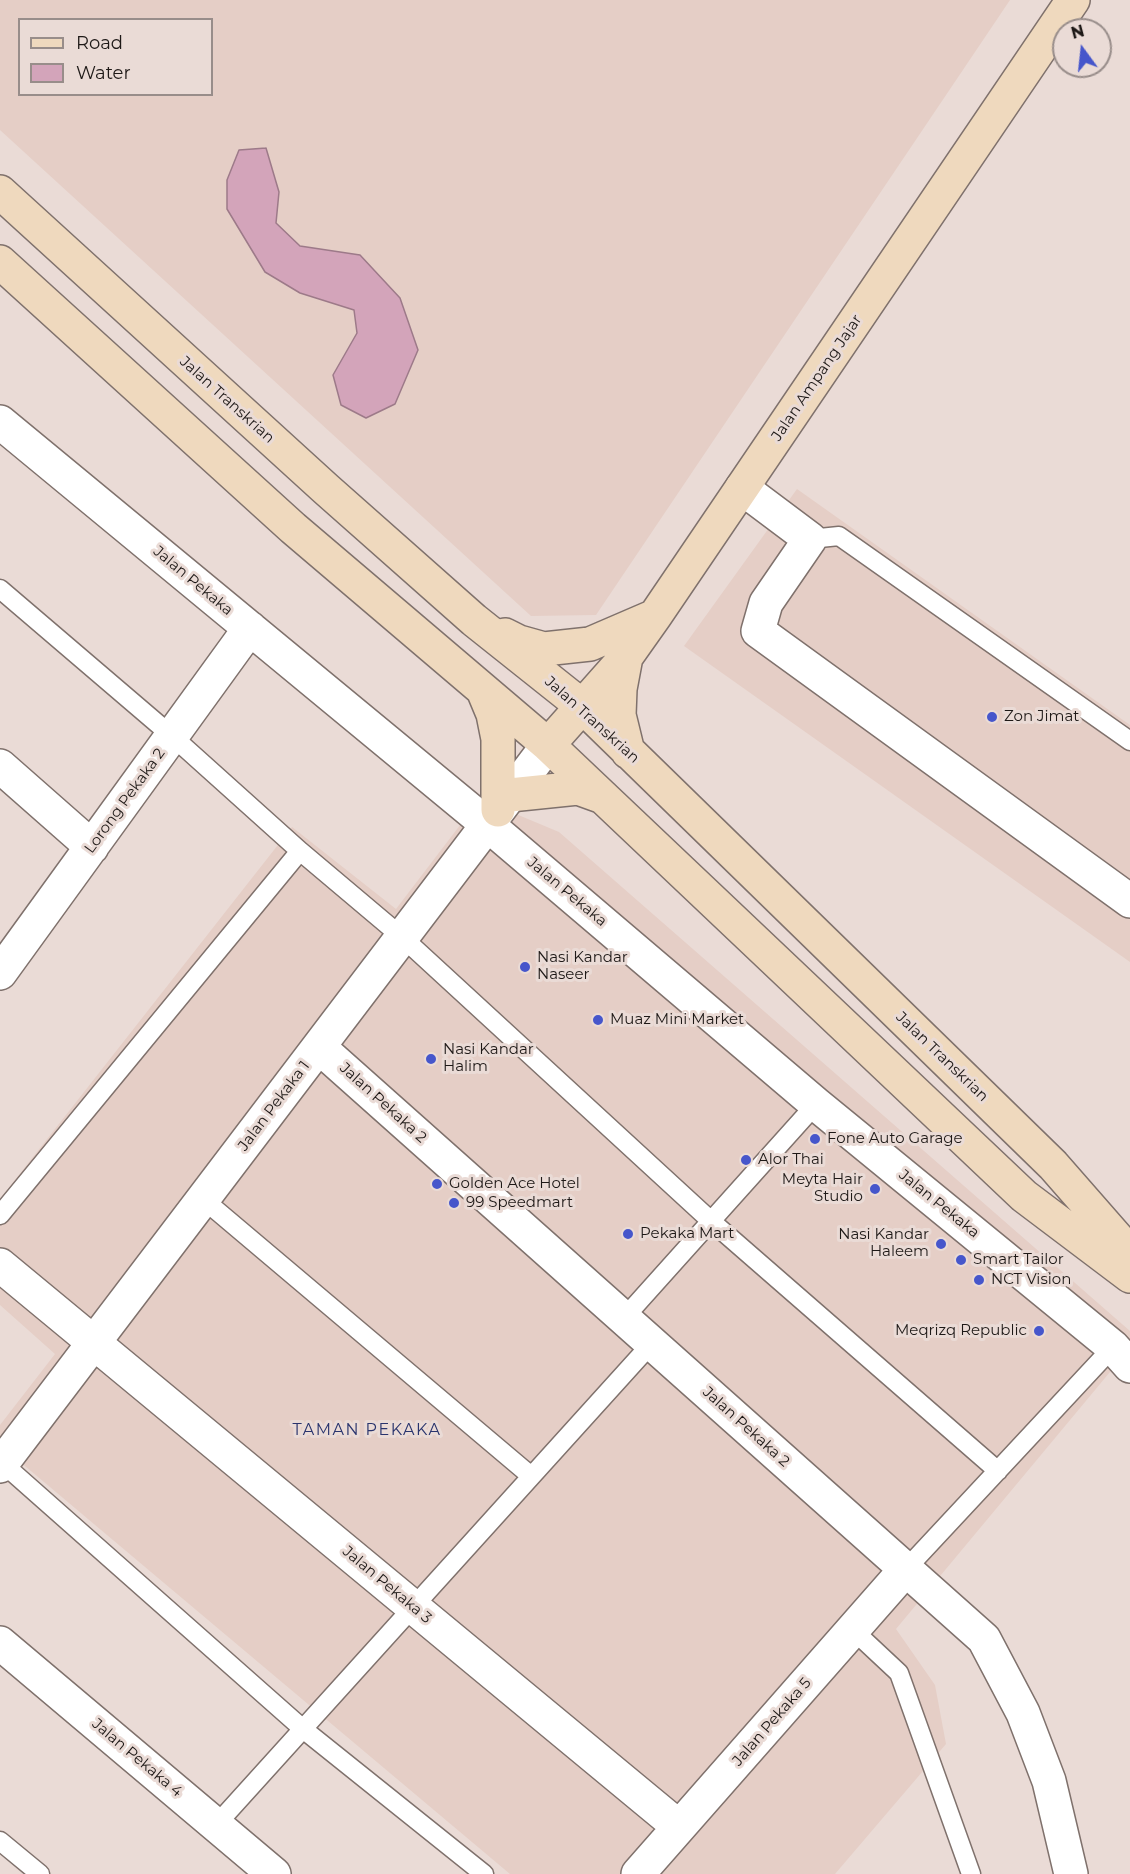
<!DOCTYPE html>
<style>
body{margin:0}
#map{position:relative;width:1130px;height:1874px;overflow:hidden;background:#eadbd6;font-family:Montserrat,sans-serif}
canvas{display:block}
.legend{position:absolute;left:18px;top:18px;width:195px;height:78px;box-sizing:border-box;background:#eadbd6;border:2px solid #988d8a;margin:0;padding:8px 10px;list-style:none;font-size:18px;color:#1e1917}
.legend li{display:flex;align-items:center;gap:12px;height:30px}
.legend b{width:30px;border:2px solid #988d8a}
.north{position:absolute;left:1052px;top:18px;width:60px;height:60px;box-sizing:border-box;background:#eadbd6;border:2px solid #988d8a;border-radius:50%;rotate:345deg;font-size:16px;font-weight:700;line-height:24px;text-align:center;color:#1e1917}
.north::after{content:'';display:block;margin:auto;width:21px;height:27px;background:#4656cb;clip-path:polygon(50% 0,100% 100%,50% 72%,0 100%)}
</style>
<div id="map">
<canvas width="1130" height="1874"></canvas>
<ul class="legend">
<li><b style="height:8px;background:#efd9be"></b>Road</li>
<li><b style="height:16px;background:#d3a4ba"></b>Water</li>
</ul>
<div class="north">N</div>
</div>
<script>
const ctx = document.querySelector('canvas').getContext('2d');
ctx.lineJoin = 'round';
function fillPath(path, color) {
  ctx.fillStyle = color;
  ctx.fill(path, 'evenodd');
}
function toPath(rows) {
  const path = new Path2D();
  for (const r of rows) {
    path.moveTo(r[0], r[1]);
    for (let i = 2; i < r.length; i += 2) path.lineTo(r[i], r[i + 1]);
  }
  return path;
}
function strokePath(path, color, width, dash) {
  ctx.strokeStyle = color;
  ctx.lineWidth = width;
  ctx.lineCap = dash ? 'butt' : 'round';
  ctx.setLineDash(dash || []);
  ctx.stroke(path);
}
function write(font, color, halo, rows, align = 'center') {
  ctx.font = font + ' Montserrat,sans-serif';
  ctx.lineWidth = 6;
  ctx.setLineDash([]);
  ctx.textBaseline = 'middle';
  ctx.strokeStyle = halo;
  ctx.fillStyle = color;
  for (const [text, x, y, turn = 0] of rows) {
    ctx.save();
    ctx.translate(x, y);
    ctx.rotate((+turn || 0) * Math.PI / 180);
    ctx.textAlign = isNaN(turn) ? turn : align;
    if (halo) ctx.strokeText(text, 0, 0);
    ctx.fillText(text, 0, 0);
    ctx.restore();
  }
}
fillPath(toPath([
 [0,0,1010,0,596,615,531,616,0,130],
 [20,20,212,20,212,94,20,94],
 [797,489,1130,725,1130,962,684,646],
 [480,799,559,832,1130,1331,1130,1348,896,1629,935,1685,946,1744,835,1874,510,1874,0,1445,0,1425,55,1354,0,1305,0,1199,292,827,396,909]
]), '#e5cec6');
const water = toPath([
 [266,148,279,192,276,223,300,246,360,255,400,298,418,350,395,404,366,418,341,405,333,375,357,333,354,310,300,293,265,272,227,209,227,180,239,150,266,148]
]);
fillPath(water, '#d3a4ba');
strokePath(water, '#9d7a89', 1.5);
const lane = toPath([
 [810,539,839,536,1130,741],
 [0,589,172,736,300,851,402,937,711,1221,998,1471],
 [203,1199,531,1476],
 [0,1215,300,851],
 [624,1318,816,1104],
 [0,1461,303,1729,484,1874],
 [906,1569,1113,1347],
 [853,1630,899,1673,971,1874],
 [216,1825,652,1343],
 [0,1841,40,1874]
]);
const street = toPath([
 [0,422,488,825,816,1104,1113,1347,1130,1366],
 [742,488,810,539,766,603,758,631,1130,901],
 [0,766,92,847],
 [0,973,250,628],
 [319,1047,984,1639,1023,1713,1049,1781,1071,1874],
 [0,1265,679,1827],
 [0,1466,548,745],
 [0,1643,274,1874],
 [638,1874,906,1569]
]);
const secondary = toPath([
 [0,192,326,489,474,620,582,706,1053,1165,1130,1253],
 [0,262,293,528,548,745,1024,1196,1130,1276],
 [505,635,519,642,544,649,590,644,655,616],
 [626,657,620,689,619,715,628,752],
 [483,690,493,714,498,739,498,810],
 [548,745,626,657,655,616,1073,0],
 [510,795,578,788,603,797]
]);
strokePath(lane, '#7f716c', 21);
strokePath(street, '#7f716c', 36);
strokePath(secondary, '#7f716c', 36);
strokePath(lane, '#fff', 18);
strokePath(street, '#fff', 33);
strokePath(secondary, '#efd9be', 33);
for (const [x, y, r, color] of [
 [992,717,6,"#4656cb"],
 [525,967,6,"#4656cb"],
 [598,1020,6,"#4656cb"],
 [431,1059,6,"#4656cb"],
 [815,1139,6,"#4656cb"],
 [746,1160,6,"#4656cb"],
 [437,1184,6,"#4656cb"],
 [875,1189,6,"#4656cb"],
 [454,1203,6,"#4656cb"],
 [628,1234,6,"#4656cb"],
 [941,1244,6,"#4656cb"],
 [961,1260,6,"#4656cb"],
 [979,1280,6,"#4656cb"],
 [1039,1331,6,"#4656cb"]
]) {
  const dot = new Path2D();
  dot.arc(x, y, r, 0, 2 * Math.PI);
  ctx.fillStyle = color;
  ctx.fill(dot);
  strokePath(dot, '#eadbd6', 2);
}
write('15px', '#1e1917', '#eadbd6', [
 ["Jalan Ampang Jajar",817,378,-56],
 ["Jalan Transkrian",227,400,42],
 ["Jalan Pekaka",193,581,40],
 ["Jalan Transkrian",592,720,42],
 ["Lorong Pekaka 2",125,801,-54],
 ["Jalan Pekaka",567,892,40],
 ["Jalan Transkrian",942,1057,44],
 ["Jalan Pekaka 2",383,1103,42],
 ["Jalan Pekaka 1",274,1106,-53],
 ["Jalan Pekaka",939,1204,39],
 ["Jalan Pekaka 2",746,1427,42],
 ["Jalan Pekaka 3",387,1585,40],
 ["Jalan Pekaka 5",772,1722,-49],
 ["Jalan Pekaka 4",137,1758,40]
]);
write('15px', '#1e1917', '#eadbd6', [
 ["Zon Jimat",1004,717],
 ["Nasi Kandar",537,958],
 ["Naseer",537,975],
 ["Muaz Mini Market",610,1020],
 ["Nasi Kandar",443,1050],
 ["Halim",443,1067],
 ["Fone Auto Garage",827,1139],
 ["Alor Thai",758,1160],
 ["Meyta Hair",863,1180,"right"],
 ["Studio",863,1197,"right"],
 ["Golden Ace Hotel",449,1184],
 ["99 Speedmart",466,1203],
 ["Pekaka Mart",640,1234],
 ["Nasi Kandar",929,1235,"right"],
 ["Haleem",929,1252,"right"],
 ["Smart Tailor",973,1260],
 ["NCT Vision",991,1280],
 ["Meqrizq Republic",1027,1331,"right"]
], 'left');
ctx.letterSpacing = '1.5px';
write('16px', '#29346d', '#eadbd6', [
 ["TAMAN PEKAKA",367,1430]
]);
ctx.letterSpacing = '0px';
</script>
